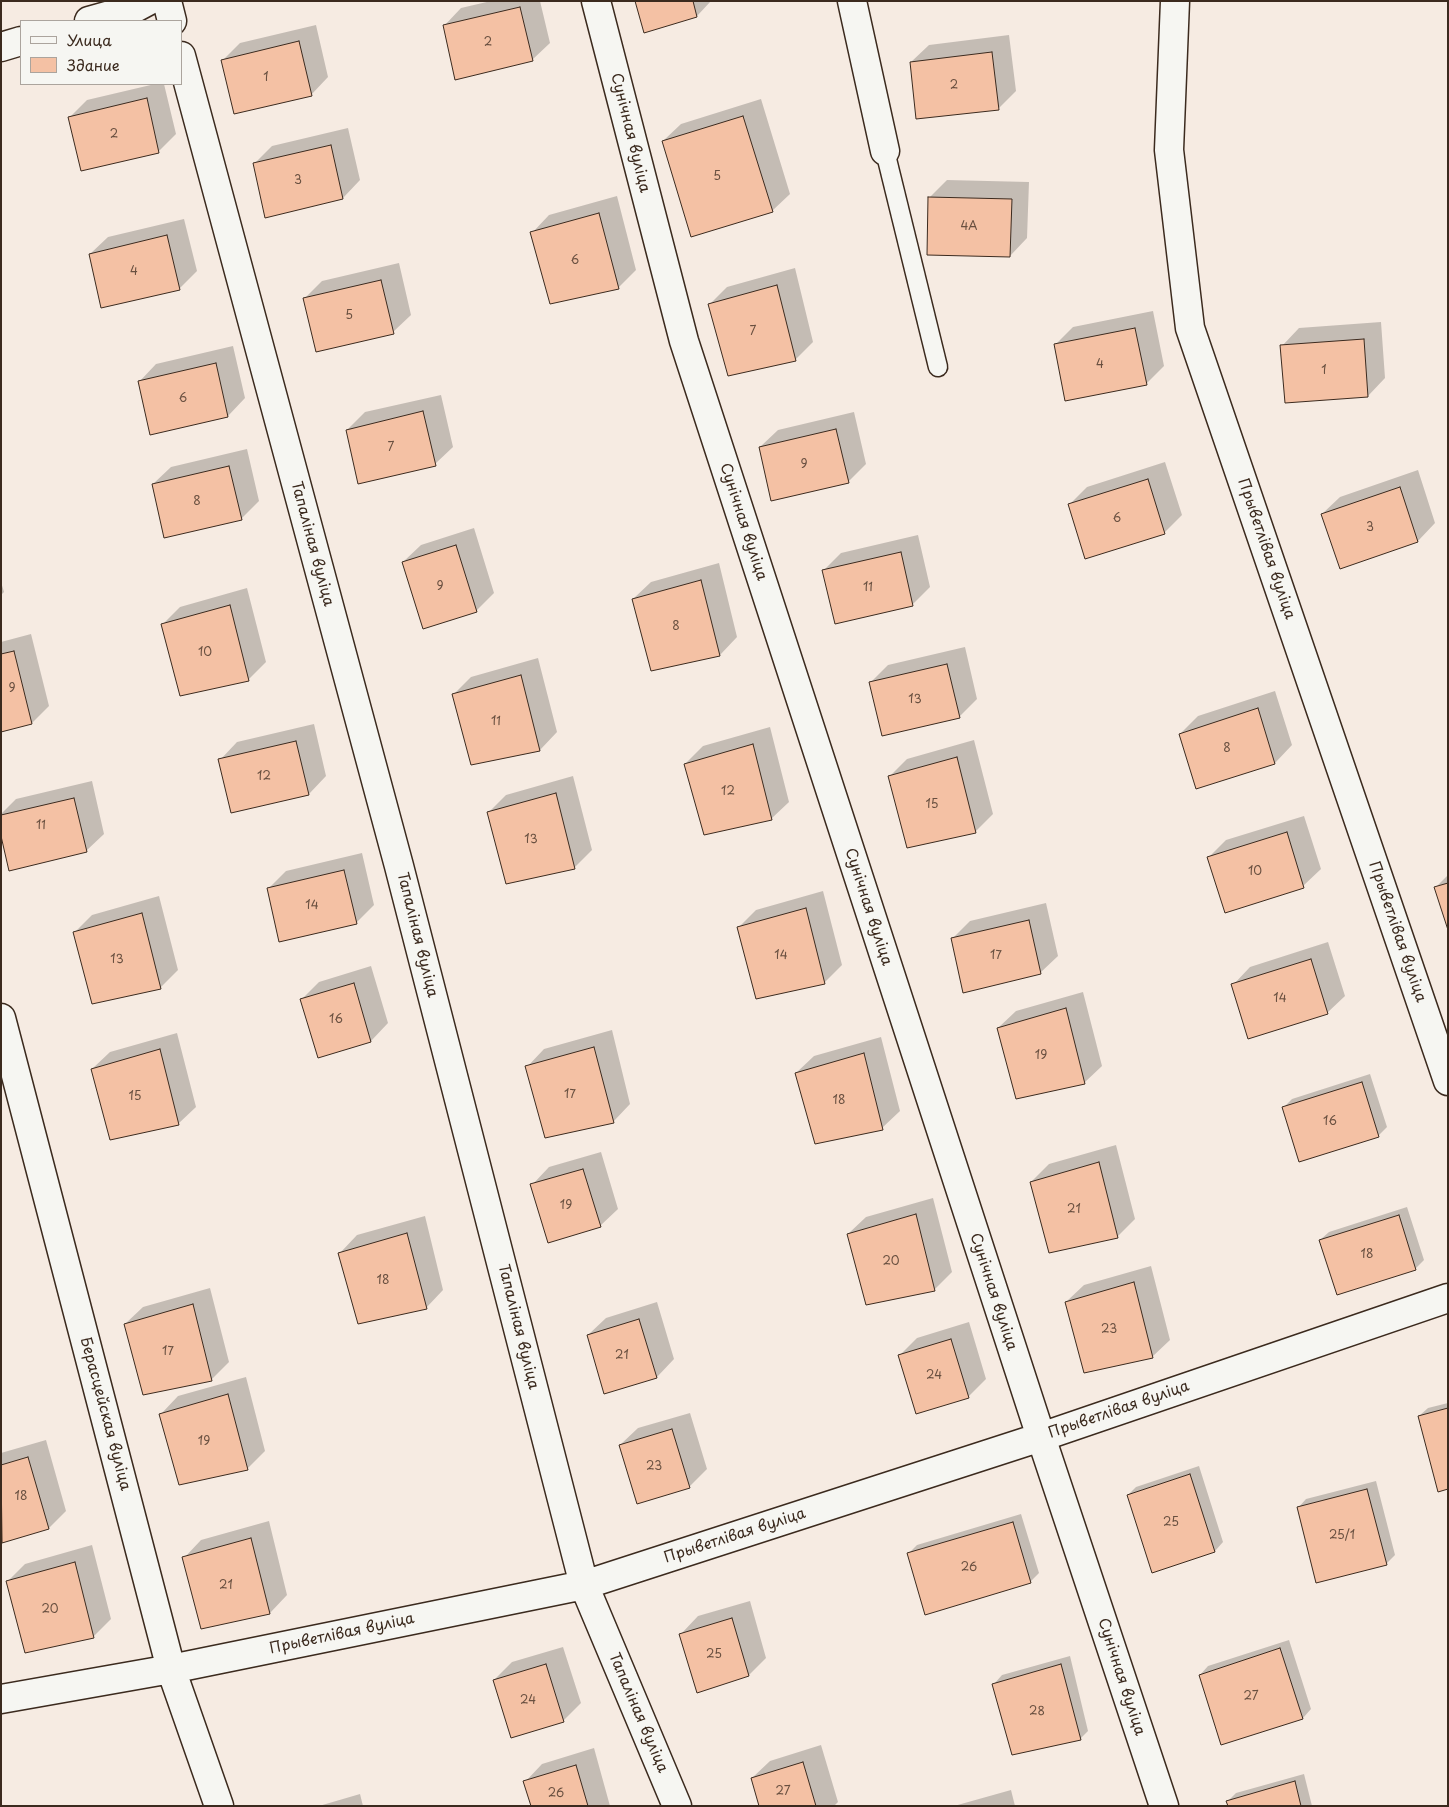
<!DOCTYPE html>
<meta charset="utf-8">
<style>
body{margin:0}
#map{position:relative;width:1449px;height:1807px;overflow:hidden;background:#f6ebe2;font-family:"Playpen Sans",sans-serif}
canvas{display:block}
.frame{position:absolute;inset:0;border:2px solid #3b2a1e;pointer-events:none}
.legend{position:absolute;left:20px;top:20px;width:162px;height:65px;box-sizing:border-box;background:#f6f6f2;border:1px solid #aba49d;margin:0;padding:6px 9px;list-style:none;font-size:15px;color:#3b2a1e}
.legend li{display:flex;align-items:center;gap:10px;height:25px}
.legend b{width:25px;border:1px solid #aba49d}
</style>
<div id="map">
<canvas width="1449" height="1807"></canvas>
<div class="frame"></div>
<ul class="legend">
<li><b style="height:6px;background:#f6f6f2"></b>Улица</li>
<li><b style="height:14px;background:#f4c1a4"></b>Здание</li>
</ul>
</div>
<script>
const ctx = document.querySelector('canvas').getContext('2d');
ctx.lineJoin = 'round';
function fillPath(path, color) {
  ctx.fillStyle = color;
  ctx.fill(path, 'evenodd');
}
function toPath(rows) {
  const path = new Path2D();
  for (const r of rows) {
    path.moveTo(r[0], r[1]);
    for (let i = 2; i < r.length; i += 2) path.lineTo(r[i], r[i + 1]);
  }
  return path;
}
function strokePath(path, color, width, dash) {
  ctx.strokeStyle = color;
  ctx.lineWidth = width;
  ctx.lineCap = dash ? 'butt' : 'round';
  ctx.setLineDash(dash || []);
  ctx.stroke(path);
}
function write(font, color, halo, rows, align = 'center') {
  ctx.font = font + ' "Playpen Sans",sans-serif';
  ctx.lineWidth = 4.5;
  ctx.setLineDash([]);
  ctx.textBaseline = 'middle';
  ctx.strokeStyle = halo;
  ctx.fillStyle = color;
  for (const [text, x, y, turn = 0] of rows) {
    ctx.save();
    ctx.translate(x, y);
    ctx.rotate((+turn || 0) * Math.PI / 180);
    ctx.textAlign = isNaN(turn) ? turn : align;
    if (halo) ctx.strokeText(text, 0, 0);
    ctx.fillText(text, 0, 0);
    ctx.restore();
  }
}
fillPath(toPath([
 [491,1,540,1,550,43,532,60,444,26,461,8],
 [636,1,711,1,697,16,645,31],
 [316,25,328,77,311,95,223,60,240,43],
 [1009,35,1016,91,999,108,911,62,929,45],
 [155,84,164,84,176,134,158,152,70,117,87,100],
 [761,99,790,194,772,211,663,141,681,124],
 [348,128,360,180,343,198,254,164,272,146],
 [947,180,1029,182,1027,238,1010,256,930,197],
 [617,196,636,270,618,288,532,233,549,215],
 [184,219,197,271,179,289,90,254,108,237],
 [399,263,411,315,393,332,305,298,322,281],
 [795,268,813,342,796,359,728,374,710,304,727,287],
 [1153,311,1164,366,1146,384,1055,345,1073,327],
 [1381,322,1385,378,1368,396,1282,346,1299,328],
 [233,346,245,398,228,416,151,434,139,382,156,364],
 [441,395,453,447,435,464,347,430,365,412],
 [854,412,866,464,848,482,760,447,778,430],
 [247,449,259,501,241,519,153,484,171,467],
 [1165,462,1182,515,1164,533,1070,504,1087,487],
 [1418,470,1435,523,1418,541,1341,567,1322,514,1340,497],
 [474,528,494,593,476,611,403,562,421,545],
 [918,535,930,587,912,605,824,570,841,553],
 [719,563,737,637,720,655,652,669,633,599,651,582],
 [1,582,4,592,1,595],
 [247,588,266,662,248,680,162,625,180,607],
 [31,634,49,706,32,723,1,731,1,642],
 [965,647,977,699,959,717,870,683,888,665],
 [538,658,557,732,540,750,453,695,471,677],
 [1275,691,1292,745,1275,763,1197,787,1180,734,1198,716],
 [314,724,326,776,309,794,232,812,220,760,237,742],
 [770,727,789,802,771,819,685,764,703,746],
 [974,740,993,814,975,832,889,777,907,759],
 [573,776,592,850,574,868,488,813,506,795],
 [92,781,104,834,86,851,1,831,1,814,16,799],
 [1304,816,1321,869,1303,886,1208,858,1226,840],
 [362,853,374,905,356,923,268,889,286,871],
 [1448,875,1448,926,1435,888],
 [823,891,842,965,824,983,738,928,756,910],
 [159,896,178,970,160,988,74,933,92,915],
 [1046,903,1058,956,1040,973,952,939,970,921],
 [1328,942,1345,996,1327,1013,1233,985,1250,967],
 [371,966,388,1023,371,1041,319,1056,302,999,319,982],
 [1083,992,1102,1066,1084,1083,998,1028,1016,1011],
 [612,1030,630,1104,613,1122,527,1067,544,1049],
 [177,1033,196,1107,178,1124,92,1069,110,1052],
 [881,1037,900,1111,882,1128,796,1073,814,1056],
 [1370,1074,1387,1127,1378,1136,1283,1108,1292,1099],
 [1116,1145,1135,1219,1117,1237,1031,1182,1049,1164],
 [601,1152,618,1209,600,1226,532,1185,549,1167],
 [933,1198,952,1272,935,1289,848,1234,866,1217],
 [1407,1207,1424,1260,1415,1269,1320,1240,1329,1232],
 [425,1216,443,1290,426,1308,340,1253,357,1235],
 [1151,1266,1170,1340,1152,1357,1066,1302,1084,1285],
 [210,1288,229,1362,212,1379,125,1324,143,1307],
 [657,1302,674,1359,657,1377,588,1335,606,1318],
 [969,1322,986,1379,968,1397,900,1355,917,1338],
 [246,1377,265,1451,247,1469,161,1414,178,1396],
 [1448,1403,1448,1488,1419,1416,1428,1408],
 [690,1413,707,1469,689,1487,620,1445,638,1428],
 [46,1440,66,1511,49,1528,3,1542,1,1536,1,1453],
 [1199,1466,1223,1542,1215,1551,1152,1571,1128,1495,1136,1487],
 [1376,1481,1395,1555,1386,1564,1298,1508,1306,1499],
 [1021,1514,1039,1573,1030,1582,908,1554,917,1545],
 [269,1521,287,1595,270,1613,202,1628,184,1558,201,1540],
 [92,1545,111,1619,93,1637,7,1582,25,1564],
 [750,1601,766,1658,749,1675,681,1634,698,1616],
 [1289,1640,1311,1709,1303,1718,1222,1744,1200,1675,1208,1666],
 [563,1647,581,1703,563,1721,494,1680,512,1662],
 [1070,1656,1088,1731,1080,1739,994,1684,1002,1675],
 [821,1745,838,1802,834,1806,760,1806,752,1778,770,1761],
 [594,1748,610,1806,532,1806,525,1782,542,1764],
 [1304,1774,1312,1806,1229,1806,1228,1801,1236,1793],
 [1011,1790,1015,1806,954,1806],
 [360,1794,363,1806,319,1806]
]), '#0003');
const building = toPath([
 [635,1,693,1,697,17,644,33,635,1],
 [520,7,533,61,455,80,443,25,520,7],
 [299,41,312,96,234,114,221,60,299,41],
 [992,52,999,110,916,119,910,62,992,52],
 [147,98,159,153,81,171,68,117,147,98],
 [743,116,773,212,691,237,662,141,743,116],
 [331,145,343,199,265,218,253,163,331,145],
 [928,197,1012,199,1010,257,927,255,928,197],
 [599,213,619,289,550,304,530,232,599,213],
 [167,235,180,290,101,308,89,254,167,235],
 [381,280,394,334,316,352,303,298,381,280],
 [777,285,796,361,728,376,708,304,777,285],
 [1135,328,1147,385,1065,401,1054,344,1135,328],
 [1364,339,1368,397,1285,403,1280,345,1364,339],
 [216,363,228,417,150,435,138,381,216,363],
 [423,411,436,466,358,484,346,430,423,411],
 [836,429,849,483,771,501,759,447,836,429],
 [229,466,242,520,164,538,152,484,229,466],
 [1148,479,1165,534,1085,559,1068,504,1148,479],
 [1400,487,1418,542,1340,569,1321,514,1400,487],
 [456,545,477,612,423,629,402,562,456,545],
 [901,552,913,606,835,624,822,570,901,552],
 [701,580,720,656,651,671,632,599,701,580],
 [230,605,249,681,180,696,161,624,230,605],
 [14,651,32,724,1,732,1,654,14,651],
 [947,664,960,718,882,736,869,682,947,664],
 [521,675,540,751,471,765,452,694,521,675],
 [1258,708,1275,764,1196,789,1179,734,1258,708],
 [296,741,309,795,231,813,218,759,296,741],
 [753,744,772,820,704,835,684,764,753,744],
 [957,757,976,833,907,848,888,776,957,757],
 [556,793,575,869,506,884,487,812,556,793],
 [74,798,87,852,9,871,1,836,1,815,74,798],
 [1287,832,1304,888,1225,913,1207,857,1287,832],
 [344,870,357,924,279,942,267,888,344,870],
 [1448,883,1448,930,1434,887,1448,883],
 [806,908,825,984,756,999,737,927,806,908],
 [142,913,161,989,92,1004,73,932,142,913],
 [1029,920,1041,974,963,993,951,938,1029,920],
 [1311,959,1328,1014,1248,1039,1231,984,1311,959],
 [354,983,371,1042,318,1058,300,999,354,983],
 [1066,1008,1085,1084,1016,1099,997,1028,1066,1008],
 [594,1047,614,1123,545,1138,525,1066,594,1047],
 [160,1049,179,1125,110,1140,91,1069,160,1049],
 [864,1053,883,1130,815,1144,795,1073,864,1053],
 [1362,1082,1379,1137,1299,1162,1282,1107,1362,1082],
 [1099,1162,1118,1238,1049,1253,1030,1182,1099,1162],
 [583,1169,601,1227,548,1243,530,1184,583,1169],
 [916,1214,935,1291,866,1305,847,1234,916,1214],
 [1399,1215,1416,1270,1337,1295,1319,1240,1399,1215],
 [407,1233,427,1309,358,1324,338,1253,407,1233],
 [1134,1282,1153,1358,1084,1373,1065,1302,1134,1282],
 [193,1304,212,1381,143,1395,124,1324,193,1304],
 [639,1319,657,1378,604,1394,587,1335,639,1319],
 [951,1339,969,1398,916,1414,898,1355,951,1339],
 [228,1394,248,1470,179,1485,159,1414,228,1394],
 [1448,1408,1448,1489,1438,1492,1418,1416,1448,1408],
 [672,1429,690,1488,637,1504,619,1445,672,1429],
 [28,1457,49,1529,2,1543,1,1465,28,1457],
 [1190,1474,1215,1552,1152,1573,1127,1495,1190,1474],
 [1367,1489,1387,1565,1316,1583,1297,1507,1367,1489],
 [1013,1522,1031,1583,925,1615,907,1553,1013,1522],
 [251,1538,270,1614,201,1629,182,1557,251,1538],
 [75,1562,94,1638,25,1653,6,1581,75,1562],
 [732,1618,749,1676,697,1693,679,1634,732,1618],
 [1280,1648,1303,1719,1221,1745,1199,1675,1280,1648],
 [546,1664,564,1722,511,1738,493,1680,546,1664],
 [1061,1664,1081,1740,1012,1755,992,1684,1061,1664],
 [803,1762,816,1806,759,1806,751,1778,803,1762],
 [576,1765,588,1806,531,1806,523,1781,576,1765],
 [1295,1781,1301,1806,1228,1806,1226,1801,1295,1781]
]);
fillPath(building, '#f4c1a4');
strokePath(building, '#3b2a1e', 1);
const service = toPath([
 [885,151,938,367]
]);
const minor = toPath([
 [167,1,172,21],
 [596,1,684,341,1041,1437,1164,1806],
 [852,1,885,151],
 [1175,1,1169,150,1190,328,1448,1081],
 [89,21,135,8,148,1],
 [1,47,21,41],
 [181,56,399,866,584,1585,677,1806],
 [1,1018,171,1669,219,1806],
 [1,1699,171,1669,584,1585,1041,1437,1448,1298]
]);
strokePath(service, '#3b2a1e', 21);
strokePath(minor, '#3b2a1e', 31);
strokePath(service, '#f6f6f2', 18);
strokePath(minor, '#f6f6f2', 28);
write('12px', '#695040', null, [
 ["2",488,43],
 ["1",266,78],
 ["2",954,86],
 ["2",114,135],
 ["5",717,177],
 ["3",298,181],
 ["4А",969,227],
 ["6",575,261],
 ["4",134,272],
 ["5",349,316],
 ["7",753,332],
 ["4",1100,365],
 ["1",1324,371],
 ["6",183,399],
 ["7",391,448],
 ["9",804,465],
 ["8",197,502],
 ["6",1117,519],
 ["3",1370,528],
 ["9",440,587],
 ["11",868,588],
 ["8",676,627],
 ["10",205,653],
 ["9",12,689],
 ["13",915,700],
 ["11",496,722],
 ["8",1227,749],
 ["12",264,777],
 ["12",728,792],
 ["15",932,805],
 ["11",41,826],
 ["13",531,840],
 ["10",1255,872],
 ["14",312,906],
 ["14",781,956],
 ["17",996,956],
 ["13",117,960],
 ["14",1280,999],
 ["16",336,1020],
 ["19",1041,1056],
 ["17",570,1095],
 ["15",135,1097],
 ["18",839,1101],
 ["16",1330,1122],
 ["19",566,1206],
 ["21",1074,1210],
 ["18",1367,1255],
 ["20",891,1262],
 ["18",383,1281],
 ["23",1109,1330],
 ["17",168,1352],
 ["21",622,1356],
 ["24",934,1376],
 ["19",204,1442],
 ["23",654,1467],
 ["18",21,1497],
 ["25",1171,1523],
 ["25/1",1342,1536],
 ["26",969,1568],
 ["21",226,1586],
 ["20",50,1610],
 ["25",714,1655],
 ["27",1251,1697],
 ["24",528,1701],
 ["28",1037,1712],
 ["27",783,1792],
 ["26",556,1794]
]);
write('15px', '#3b2a1e', '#f6f6f2', [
 ["Сунічная вуліца",630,133,76],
 ["Сунічная вуліца",743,522,72],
 ["Тапаліная вуліца",312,544,75],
 ["Прыветлівая вуліца",1266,549,71],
 ["Сунічная вуліца",868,907,72],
 ["Прыветлівая вуліца",1397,932,71],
 ["Тапаліная вуліца",417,935,76],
 ["Сунічная вуліца",993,1292,72],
 ["Тапаліная вуліца",518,1327,76],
 ["Прыветлівая вуліца",1119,1410,-19],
 ["Берасцейская вуліца",105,1414,75],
 ["Прыветлівая вуліца",735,1536,-18],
 ["Прыветлівая вуліца",342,1634,-12],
 ["Сунічная вуліца",1121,1677,72],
 ["Тапаліная вуліца",638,1713,67]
]);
</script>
